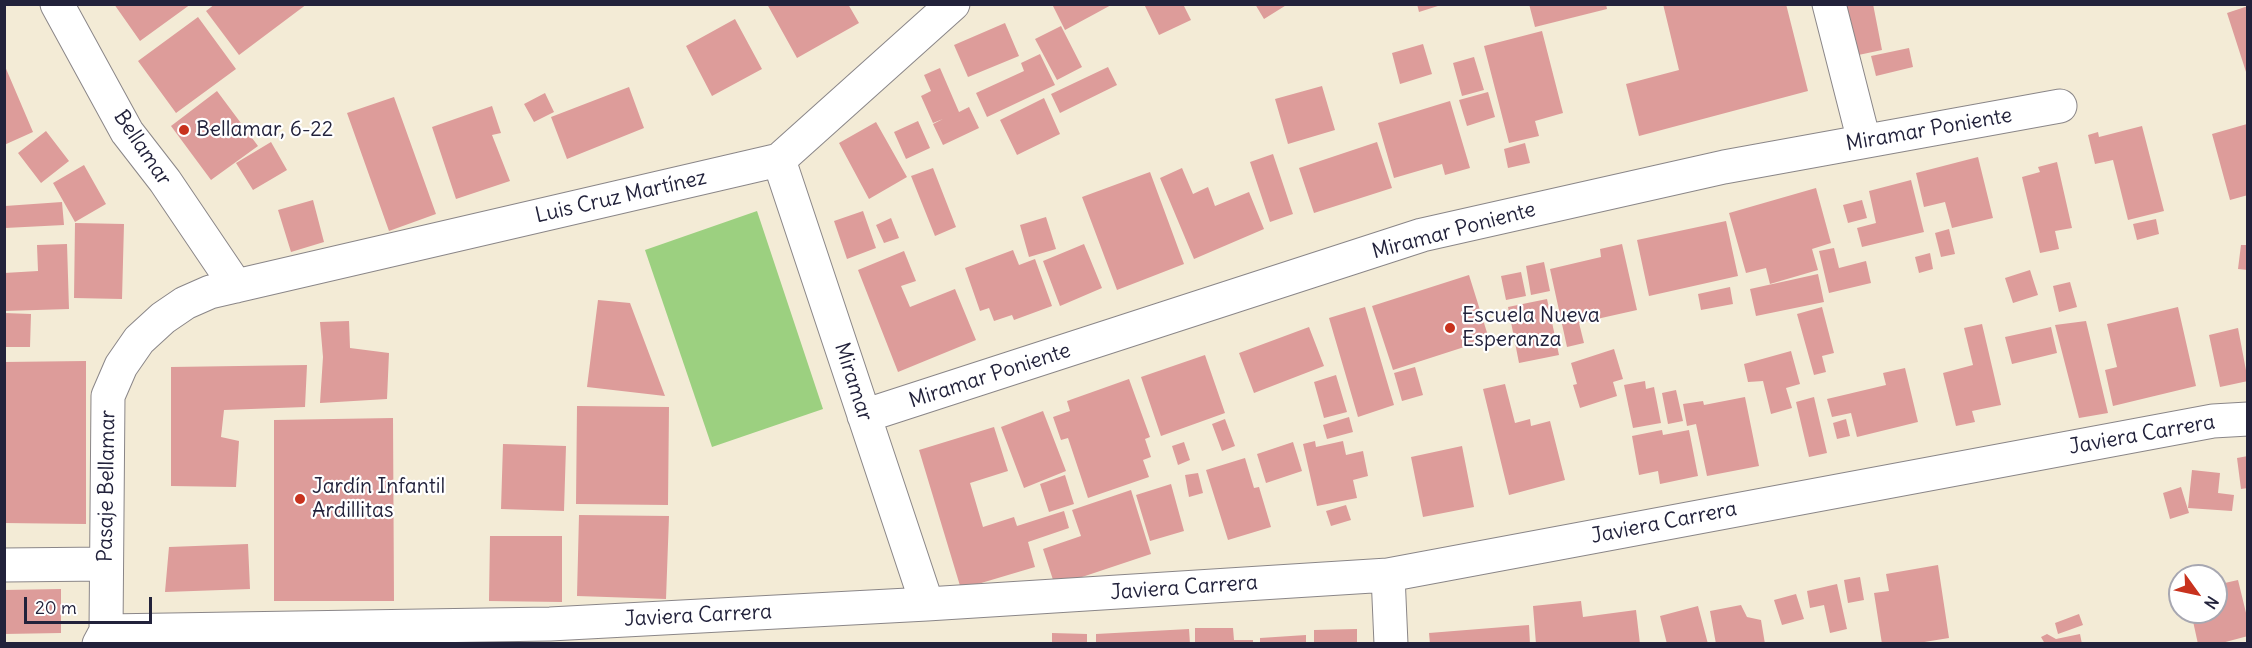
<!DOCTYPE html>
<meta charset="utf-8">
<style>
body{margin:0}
#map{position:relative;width:2252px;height:648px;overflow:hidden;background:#f3ebd6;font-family:Delius,sans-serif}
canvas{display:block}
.frame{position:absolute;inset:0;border:6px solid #22223b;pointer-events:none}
.north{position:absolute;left:2168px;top:564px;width:60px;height:60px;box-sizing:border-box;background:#fff;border:2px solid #a7a7b1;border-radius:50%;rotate:123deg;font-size:16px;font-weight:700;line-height:24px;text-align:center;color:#22223b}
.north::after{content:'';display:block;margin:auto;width:21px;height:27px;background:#c8321e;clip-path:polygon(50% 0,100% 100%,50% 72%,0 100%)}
.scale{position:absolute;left:24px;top:597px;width:128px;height:27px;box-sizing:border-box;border:3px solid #22223b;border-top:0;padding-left:8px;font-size:18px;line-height:21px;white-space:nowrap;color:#22223b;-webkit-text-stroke:4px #fff;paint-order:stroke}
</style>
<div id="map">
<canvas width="2252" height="648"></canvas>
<div class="frame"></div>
<div class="north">N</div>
<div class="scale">20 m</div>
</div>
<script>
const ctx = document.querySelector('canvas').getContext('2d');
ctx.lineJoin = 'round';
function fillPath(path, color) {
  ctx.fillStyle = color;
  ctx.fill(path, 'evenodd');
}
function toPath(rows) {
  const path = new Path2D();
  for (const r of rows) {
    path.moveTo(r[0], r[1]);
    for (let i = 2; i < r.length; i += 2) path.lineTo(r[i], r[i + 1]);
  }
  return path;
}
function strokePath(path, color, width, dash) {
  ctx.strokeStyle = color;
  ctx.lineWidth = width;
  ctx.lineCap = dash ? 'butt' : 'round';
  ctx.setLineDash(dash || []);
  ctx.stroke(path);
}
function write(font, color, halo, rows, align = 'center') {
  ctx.font = font + ' Delius,sans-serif';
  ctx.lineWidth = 4.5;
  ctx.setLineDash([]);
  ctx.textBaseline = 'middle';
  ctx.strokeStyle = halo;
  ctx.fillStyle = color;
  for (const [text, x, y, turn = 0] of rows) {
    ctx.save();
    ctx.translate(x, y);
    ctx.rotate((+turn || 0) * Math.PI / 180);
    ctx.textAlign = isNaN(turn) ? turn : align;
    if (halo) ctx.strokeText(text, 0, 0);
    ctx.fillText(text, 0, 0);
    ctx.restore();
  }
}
fillPath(toPath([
 [757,211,823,409,712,447,645,250]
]), '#9cd080');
fillPath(toPath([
 [114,4,191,4,140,41],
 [215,4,307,4,239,55,206,11],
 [767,4,848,4,859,23,797,58],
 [1052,4,1113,4,1065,30],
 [1144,4,1183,4,1191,20,1159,35],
 [1255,4,1288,4,1264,19],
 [1417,4,1441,4,1441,5,1419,12],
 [1529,4,1606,4,1607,9,1535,27],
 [1663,4,1786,4,1808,91,1639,136,1626,84,1679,70],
 [1839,4,1873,4,1882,50,1849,57],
 [2248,6,2248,75,2247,75,2227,13],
 [198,17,236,69,176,113,138,61],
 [735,19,762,69,712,96,686,46],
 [1005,23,1019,56,968,77,954,45],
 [1061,26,1082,67,1057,80,1035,39],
 [1542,31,1563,113,1535,121,1539,136,1509,143,1484,46],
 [1423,44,1432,74,1400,84,1392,53],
 [1909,48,1913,67,1876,76,1871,56],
 [1040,54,1055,85,987,117,976,93,1024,71,1021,63],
 [1474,57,1484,90,1462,96,1453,63],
 [4,64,33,132,4,145],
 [1108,67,1117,85,1060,113,1051,94],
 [940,68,959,112,969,107,979,128,943,145,933,124,943,119,933,123,921,96,931,91,924,75],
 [1322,86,1335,130,1288,144,1275,99],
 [629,87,644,128,567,159,551,117],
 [217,91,258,146,211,180,171,126],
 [1488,92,1495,117,1467,126,1459,100],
 [545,93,554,112,534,122,524,104],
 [394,97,436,214,389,231,347,113],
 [1044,98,1060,134,1017,155,1000,120],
 [1450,101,1470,168,1445,175,1442,164,1394,178,1378,123],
 [492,106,501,133,492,135,510,181,456,199,432,127],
 [918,121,930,148,906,159,894,132],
 [876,122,907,177,869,199,839,143],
 [2247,124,2248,195,2230,200,2212,134],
 [2142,126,2164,211,2128,220,2113,160,2095,164,2088,135,2098,132,2099,137],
 [46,131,69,161,41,183,18,153],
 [271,142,287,170,253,190,236,163],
 [1377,142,1392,188,1314,213,1299,168],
 [1525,143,1530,163,1508,168,1504,149],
 [1273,154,1293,214,1270,222,1250,162],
 [1978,157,1993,218,1952,228,1945,202,1924,207,1916,173],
 [2057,162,2072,228,2055,231,2059,249,2040,253,2022,177,2040,172,2038,167],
 [84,165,106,204,75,222,53,183],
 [933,168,956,227,935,236,911,176],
 [1182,168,1193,194,1208,187,1215,206,1249,192,1264,229,1194,259,1160,178],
 [1150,172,1184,264,1117,290,1082,197],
 [1911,180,1924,232,1862,247,1857,228,1876,223,1869,191],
 [1816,188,1831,243,1812,249,1818,270,1770,284,1766,268,1746,273,1729,213],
 [313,200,324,242,291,252,278,210],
 [1862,200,1867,218,1848,223,1843,205],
 [62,202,64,225,5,228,5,206],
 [863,211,876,248,847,259,834,221],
 [1046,217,1056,249,1029,257,1020,225],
 [891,218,899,238,884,243,876,225],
 [2156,219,2159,234,2137,240,2133,224],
 [1726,221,1738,276,1649,296,1637,240],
 [75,223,124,224,122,299,74,298],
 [1949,229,1955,254,1941,257,1935,233],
 [67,244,69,309,4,311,4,273,38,271,37,245],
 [1084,244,1102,288,1060,306,1043,261],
 [1622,244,1637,310,1579,323,1584,343,1567,347,1550,269,1601,257,1600,249],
 [2241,245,2248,245,2248,270,2238,269],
 [1834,248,1839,268,1866,261,1871,283,1829,293,1819,251],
 [1013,250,1019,265,1035,259,1052,306,1014,320,1012,315,994,321,989,308,980,311,965,268],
 [904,251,916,281,901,286,910,307,955,289,976,340,898,372,858,270],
 [1930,253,1933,269,1919,273,1915,257],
 [1544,262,1550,291,1531,295,1526,266],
 [2030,270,2038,295,2013,303,2005,278],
 [1521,272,1526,296,1506,300,1501,276],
 [1818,274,1824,302,1756,316,1750,289],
 [1469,275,1489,339,1393,370,1372,306],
 [2070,282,2077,307,2059,312,2053,286],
 [1730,287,1733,304,1701,310,1698,294],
 [1547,299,1559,355,1519,363,1508,307],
 [598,300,630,303,665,396,587,387],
 [1365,307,1394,405,1358,417,1329,318],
 [1822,307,1834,353,1822,356,1826,372,1814,375,1797,314],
 [2178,307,2196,386,2113,406,2105,370,2117,367,2107,324],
 [4,313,31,314,30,347,4,347],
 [349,321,350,348,389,353,387,399,320,403,323,357,320,322],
 [2086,321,2108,413,2079,418,2055,325],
 [1982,324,2001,405,1972,411,1975,422,1956,426,1943,373,1973,365,1964,328],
 [1309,327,1324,366,1254,393,1239,353],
 [2051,327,2057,353,2012,364,2005,337],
 [2238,328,2248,381,2220,387,2209,335],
 [1614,349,1623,379,1613,382,1617,396,1580,408,1573,385,1577,384,1571,363],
 [1791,351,1800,384,1786,388,1792,408,1771,414,1763,381,1748,382,1744,364],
 [1205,355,1225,413,1161,436,1141,377],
 [86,361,86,524,4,523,4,362],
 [307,365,305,407,224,410,221,437,239,441,236,487,171,486,171,367],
 [1415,367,1423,395,1402,401,1394,373],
 [1905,368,1918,422,1857,437,1851,413,1832,417,1827,399,1886,385,1883,373],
 [1336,375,1347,412,1324,418,1314,382],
 [1129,379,1150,437,1145,439,1151,457,1143,460,1149,477,1088,498,1068,438,1061,440,1053,417,1070,411,1067,401],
 [1645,381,1646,389,1654,387,1661,423,1633,428,1624,385],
 [1505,384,1515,423,1530,419,1531,426,1550,421,1565,480,1509,495,1483,389],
 [1676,390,1683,421,1668,424,1662,393],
 [1745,397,1759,466,1707,476,1696,424,1687,426,1683,404,1703,401,1704,405],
 [1814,397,1827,453,1809,457,1796,402],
 [577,406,669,407,668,505,576,504],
 [1043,411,1066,471,1024,488,1001,427],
 [1349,417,1353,432,1327,439,1323,425],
 [393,418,394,601,274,601,274,420],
 [1225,419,1235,446,1222,451,1212,424],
 [1846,419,1850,436,1837,439,1833,423],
 [994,427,1008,471,970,483,983,527,1014,517,1017,526,1064,511,1069,528,1028,542,1035,567,961,589,919,450],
 [1662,430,1663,435,1689,430,1698,476,1660,484,1658,471,1639,475,1632,436],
 [1315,441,1316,447,1343,441,1346,455,1363,451,1368,476,1353,480,1357,498,1317,506,1303,444],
 [1184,442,1190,460,1178,465,1172,446],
 [1293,442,1302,471,1266,483,1257,454],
 [503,444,566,446,564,511,501,509],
 [1462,446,1474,507,1423,517,1411,457],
 [2248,456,2248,488,2241,489,2237,458],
 [1245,458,1254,488,1259,487,1271,527,1228,540,1206,470],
 [2192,470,2220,473,2218,493,2234,495,2232,511,2188,508],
 [1198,473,1203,493,1189,497,1185,475],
 [1065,475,1074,504,1049,512,1040,484],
 [1171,484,1184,531,1150,541,1136,495],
 [2181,487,2189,513,2170,519,2163,493],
 [1131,490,1151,554,1055,586,1043,549,1081,536,1072,510],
 [1346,505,1351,520,1331,526,1326,511],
 [579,515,669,516,666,599,577,596],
 [490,536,562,536,562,602,489,601],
 [248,544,250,589,165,592,169,547],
 [1938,565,1949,638,1912,644,1882,644,1874,593,1889,591,1886,574],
 [1860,577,1864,600,1848,603,1844,580],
 [2238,580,2248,621,2248,636,2218,644,2198,644,2191,612,2216,612,2216,585],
 [1837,584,1847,629,1830,633,1824,605,1810,608,1807,591],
 [61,589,61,633,4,634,4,590],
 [1796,594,1804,619,1782,625,1774,600],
 [1581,601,1583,617,1636,610,1640,644,1536,644,1533,606],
 [1741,605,1747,617,1761,620,1765,644,1716,644,1710,611],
 [1698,606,1708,644,1667,644,1660,616],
 [2079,614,2083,625,2058,634,2055,623],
 [1529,625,1530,644,1430,644,1429,633],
 [1195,628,1233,628,1234,640,1253,640,1253,644,1195,644],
 [1189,629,1190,644,1096,644,1096,634],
 [1357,629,1357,644,1314,644,1314,630],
 [1052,633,1087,634,1087,644,1052,644],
 [2047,634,2056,639,2080,634,2082,644,2045,644,2041,637],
 [1306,635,1306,644,1260,644,1260,638]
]), '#dd9c9a');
const minor = toPath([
 [57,4,127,132,165,181,236,286],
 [1829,4,1864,141],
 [779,160,927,604],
 [864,416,1422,235,1724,167,2060,106],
 [4,565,106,564],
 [1388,575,1391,644],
 [106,631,550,624,927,604,1388,575,2213,421,2248,419],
 [99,644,106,631,108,396,121,366,139,340,163,318,185,303,210,292,779,160,953,4]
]);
strokePath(minor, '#8a8688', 35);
strokePath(minor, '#fff', 33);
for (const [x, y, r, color] of [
 [184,130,6,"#c8321e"],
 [1450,328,6,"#c8321e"],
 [300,499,6,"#c8321e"]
]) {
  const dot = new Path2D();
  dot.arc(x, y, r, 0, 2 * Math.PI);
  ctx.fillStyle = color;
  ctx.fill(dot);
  strokePath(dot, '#fff', 2);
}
write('21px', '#22223b', '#fff', [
 ["Bellamar, 6-22",196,130],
 ["Escuela Nueva",1462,316],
 ["Esperanza",1462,340],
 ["Jardín Infantil",312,487],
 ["Ardillitas",312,511]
], 'left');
write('21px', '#22223b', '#fff', [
 ["Miramar Poniente",1929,130,-10],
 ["Bellamar",142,148,56],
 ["Luis Cruz Martínez",621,197,-13],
 ["Miramar Poniente",1454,231,-15],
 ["Miramar Poniente",990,376,-18],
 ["Miramar",853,382,72],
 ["Javiera Carrera",2142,435,-10],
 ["Pasaje Bellamar",107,486,-89],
 ["Javiera Carrera",1664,523,-11],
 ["Javiera Carrera",1184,588,-4],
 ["Javiera Carrera",698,616,-3]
]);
</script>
